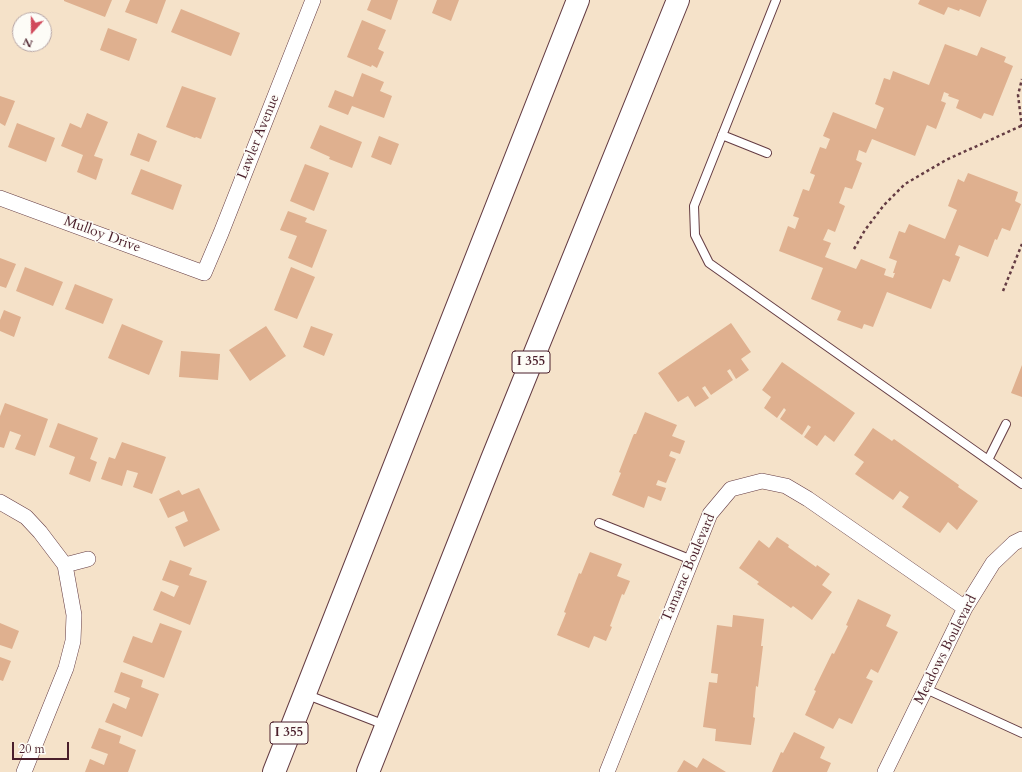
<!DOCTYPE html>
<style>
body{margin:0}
#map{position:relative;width:1022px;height:772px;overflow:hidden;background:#f5e2c9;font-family:Cardo,serif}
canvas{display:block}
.north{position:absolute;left:12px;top:12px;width:40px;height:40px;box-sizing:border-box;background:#fdfcf7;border:1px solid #b5a4a5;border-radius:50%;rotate:201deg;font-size:11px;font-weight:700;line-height:16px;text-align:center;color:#4a1f2b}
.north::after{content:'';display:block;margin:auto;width:14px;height:18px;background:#d1495b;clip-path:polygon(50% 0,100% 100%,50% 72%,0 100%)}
.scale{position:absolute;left:12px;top:742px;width:57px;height:18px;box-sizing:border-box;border:2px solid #4a1f2b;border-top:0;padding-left:5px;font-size:12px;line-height:14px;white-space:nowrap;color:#4a1f2b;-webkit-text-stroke:3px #fdfcf7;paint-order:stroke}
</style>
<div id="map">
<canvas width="1022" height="772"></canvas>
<div class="north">N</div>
<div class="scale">20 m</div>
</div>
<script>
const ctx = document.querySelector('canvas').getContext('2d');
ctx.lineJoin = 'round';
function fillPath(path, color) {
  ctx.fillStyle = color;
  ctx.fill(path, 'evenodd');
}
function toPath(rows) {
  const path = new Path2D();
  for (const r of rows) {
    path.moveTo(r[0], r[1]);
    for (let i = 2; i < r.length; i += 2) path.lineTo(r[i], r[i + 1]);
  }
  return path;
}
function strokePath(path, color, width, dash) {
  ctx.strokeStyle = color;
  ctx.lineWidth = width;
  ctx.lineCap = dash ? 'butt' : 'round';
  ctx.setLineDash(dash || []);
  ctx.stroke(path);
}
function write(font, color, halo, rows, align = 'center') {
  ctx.font = font + ' Cardo,serif';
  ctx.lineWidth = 3;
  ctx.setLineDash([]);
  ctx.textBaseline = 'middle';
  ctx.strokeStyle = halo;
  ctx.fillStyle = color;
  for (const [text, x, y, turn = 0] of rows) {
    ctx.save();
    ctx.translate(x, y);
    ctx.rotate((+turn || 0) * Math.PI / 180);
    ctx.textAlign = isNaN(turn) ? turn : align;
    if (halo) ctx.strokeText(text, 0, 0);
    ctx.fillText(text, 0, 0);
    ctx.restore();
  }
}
fillPath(toPath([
 [64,0,112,0,105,17,64,1],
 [130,0,166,0,157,24,125,12],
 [371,0,398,0,391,20,367,10],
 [437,0,459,0,451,21,432,13],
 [920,0,987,0,980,17,960,9,959,11,948,7,944,15,918,4],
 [181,9,240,33,231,56,171,32],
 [362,20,386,30,378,49,384,52,377,68,372,65,371,67,347,57],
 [108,28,137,39,129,61,100,50],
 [945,44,977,56,981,47,1006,57,1004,62,1013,66,993,116,984,113,981,119,956,108,959,100,948,96,949,94,944,92,941,101,946,103,936,129,927,125,915,156,872,139,866,153,859,150,856,160,862,163,852,189,845,187,839,203,845,206,835,232,828,229,824,238,823,240,831,243,825,257,856,269,861,259,886,269,884,275,893,278,895,273,893,273,897,261,889,258,899,231,905,233,909,224,945,239,957,210,948,206,958,179,964,182,968,173,1018,192,1015,201,1021,204,1010,231,1002,228,997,240,995,239,988,257,959,245,955,255,960,257,950,282,943,279,931,309,887,292,873,327,864,324,862,329,837,320,841,311,811,299,823,268,779,251,788,226,795,229,799,218,793,216,803,189,809,191,815,175,810,173,820,147,826,149,830,139,823,136,833,112,876,129,884,108,875,104,884,78,890,80,893,71,929,85],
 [362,73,384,82,380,91,392,96,384,118,352,106,348,115,328,107,335,90,353,97],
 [182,86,216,98,201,139,196,137,195,138,166,127],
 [0,96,15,101,5,126,0,123],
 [87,113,108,122,94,156,103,159,96,180,77,172,83,155,61,146,70,123,81,128],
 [17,123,55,138,46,162,8,147],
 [320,125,362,142,352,168,329,159,330,157,310,148],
 [138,133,157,141,149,162,130,155],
 [379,136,399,144,391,165,371,157],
 [305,164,329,173,314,211,290,201],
 [141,169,182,185,173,210,131,194],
 [288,211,307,218,305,222,327,230,312,268,288,258,297,236,280,230],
 [0,258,16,264,6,288,0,286],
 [25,267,63,282,53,306,16,291],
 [291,267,315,277,297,319,274,310],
 [75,284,113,299,103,324,65,309],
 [4,310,21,317,14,337,0,331,0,320],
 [731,323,751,352,741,359,749,370,736,379,730,369,727,371,733,380,711,395,705,386,702,388,709,398,695,407,688,396,678,402,658,373],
 [122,324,163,341,149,375,108,358],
 [266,326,286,356,250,381,229,350],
 [311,326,333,334,324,356,303,347],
 [181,351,220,354,218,380,179,377],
 [782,362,855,413,834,442,825,435,817,446,804,437,811,427,808,425,802,435,780,419,786,410,784,408,777,418,764,408,771,397,762,390],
 [1022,365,1022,397,1011,393],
 [5,403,48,419,35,456,15,449,21,435,10,431,4,448,0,447,0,416],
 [645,412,677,425,672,436,685,441,680,454,671,451,669,456,676,459,666,483,658,480,656,485,666,488,661,501,648,496,644,508,612,495,621,473,619,472,633,436,634,434,636,434],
 [58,423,98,438,90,459,97,462,90,482,69,474,75,457,49,447],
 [873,428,892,441,894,439,959,485,958,487,978,501,957,530,948,522,940,533,902,507,909,497,900,491,893,500,855,474,864,462,854,455],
 [122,442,166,457,152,494,133,487,138,473,127,470,122,486,101,479,109,457,115,459],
 [199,488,220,530,184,547,175,527,188,521,184,511,168,518,159,499,179,490,182,495],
 [777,537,789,545,788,547,816,567,817,565,830,574,822,585,832,592,812,620,793,606,791,608,757,584,759,582,739,568,759,540,769,548],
 [590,552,622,564,617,576,630,581,624,595,622,594,610,626,612,627,606,641,594,636,589,648,557,635,566,613,564,612,579,573,581,574],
 [170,560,192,568,189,575,207,581,190,625,153,610,161,591,174,597,179,586,162,580],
 [858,599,891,615,886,626,898,632,878,673,871,669,866,678,873,681,852,724,839,718,833,729,805,715,816,691,814,690,832,653,834,654,848,626,846,625],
 [733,615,764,619,761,646,763,646,758,687,756,686,753,717,755,718,751,745,715,741,716,729,703,727,709,682,717,683,718,674,711,673,717,625,732,627],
 [0,623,19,631,12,649,0,645],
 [160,623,182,631,164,678,123,662,133,636,152,643],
 [0,657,11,661,3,681,0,680],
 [121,672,143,680,141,687,159,694,142,737,105,722,113,703,126,709,130,698,114,692],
 [99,728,121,736,119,743,136,750,128,772,85,772,90,759,104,765,108,754,91,748],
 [794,732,825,747,820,758,831,763,827,772,772,772,781,752,783,753],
 [703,758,726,772,677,772,684,760,697,768]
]), '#dfb08f');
const service = toPath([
 [776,0,694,206,695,235,709,263,1022,484],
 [722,135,767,153],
 [988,460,1006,424],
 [599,523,692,560],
 [926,689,1022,733],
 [305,694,385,725]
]);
const minor = toPath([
 [0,198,204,273,221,233,313,0],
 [0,502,26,517,40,532,65,565,74,615,73,641,66,668,24,772],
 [65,565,88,559],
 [607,772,710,514,731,489,762,481,786,486,808,499,965,608],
 [885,772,965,608,993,563,1014,543,1022,539]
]);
const motorway = toPath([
 [274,772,578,0],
 [368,772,492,459,678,0]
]);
strokePath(service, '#643c43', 10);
strokePath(minor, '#643c43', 16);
strokePath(motorway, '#643c43', 24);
strokePath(toPath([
 [1022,127,1018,95,1022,79],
 [854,249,865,230,884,205,905,184,946,160,1021,126],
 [1003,291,1022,244]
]), '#643c43', 2.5, [3, 3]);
strokePath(service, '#fff', 8);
strokePath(minor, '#fff', 15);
strokePath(motorway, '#fff', 22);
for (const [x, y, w] of [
 [531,362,38],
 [289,733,38]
]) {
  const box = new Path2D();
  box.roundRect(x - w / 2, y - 11, w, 22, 3);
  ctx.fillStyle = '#fdfcf7';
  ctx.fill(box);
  strokePath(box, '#4a1f2b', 1);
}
write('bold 13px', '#4a1f2b', null, [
 ["I 355",531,362],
 ["I 355",289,733]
]);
write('14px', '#4a1f2b', '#fdfcf7', [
 ["Lawler Avenue",259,137,-68],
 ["Mulloy Drive",102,235,20],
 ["Tamarac Boulevard",689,568,-67],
 ["Meadows Boulevard",946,650,-63]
]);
</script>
